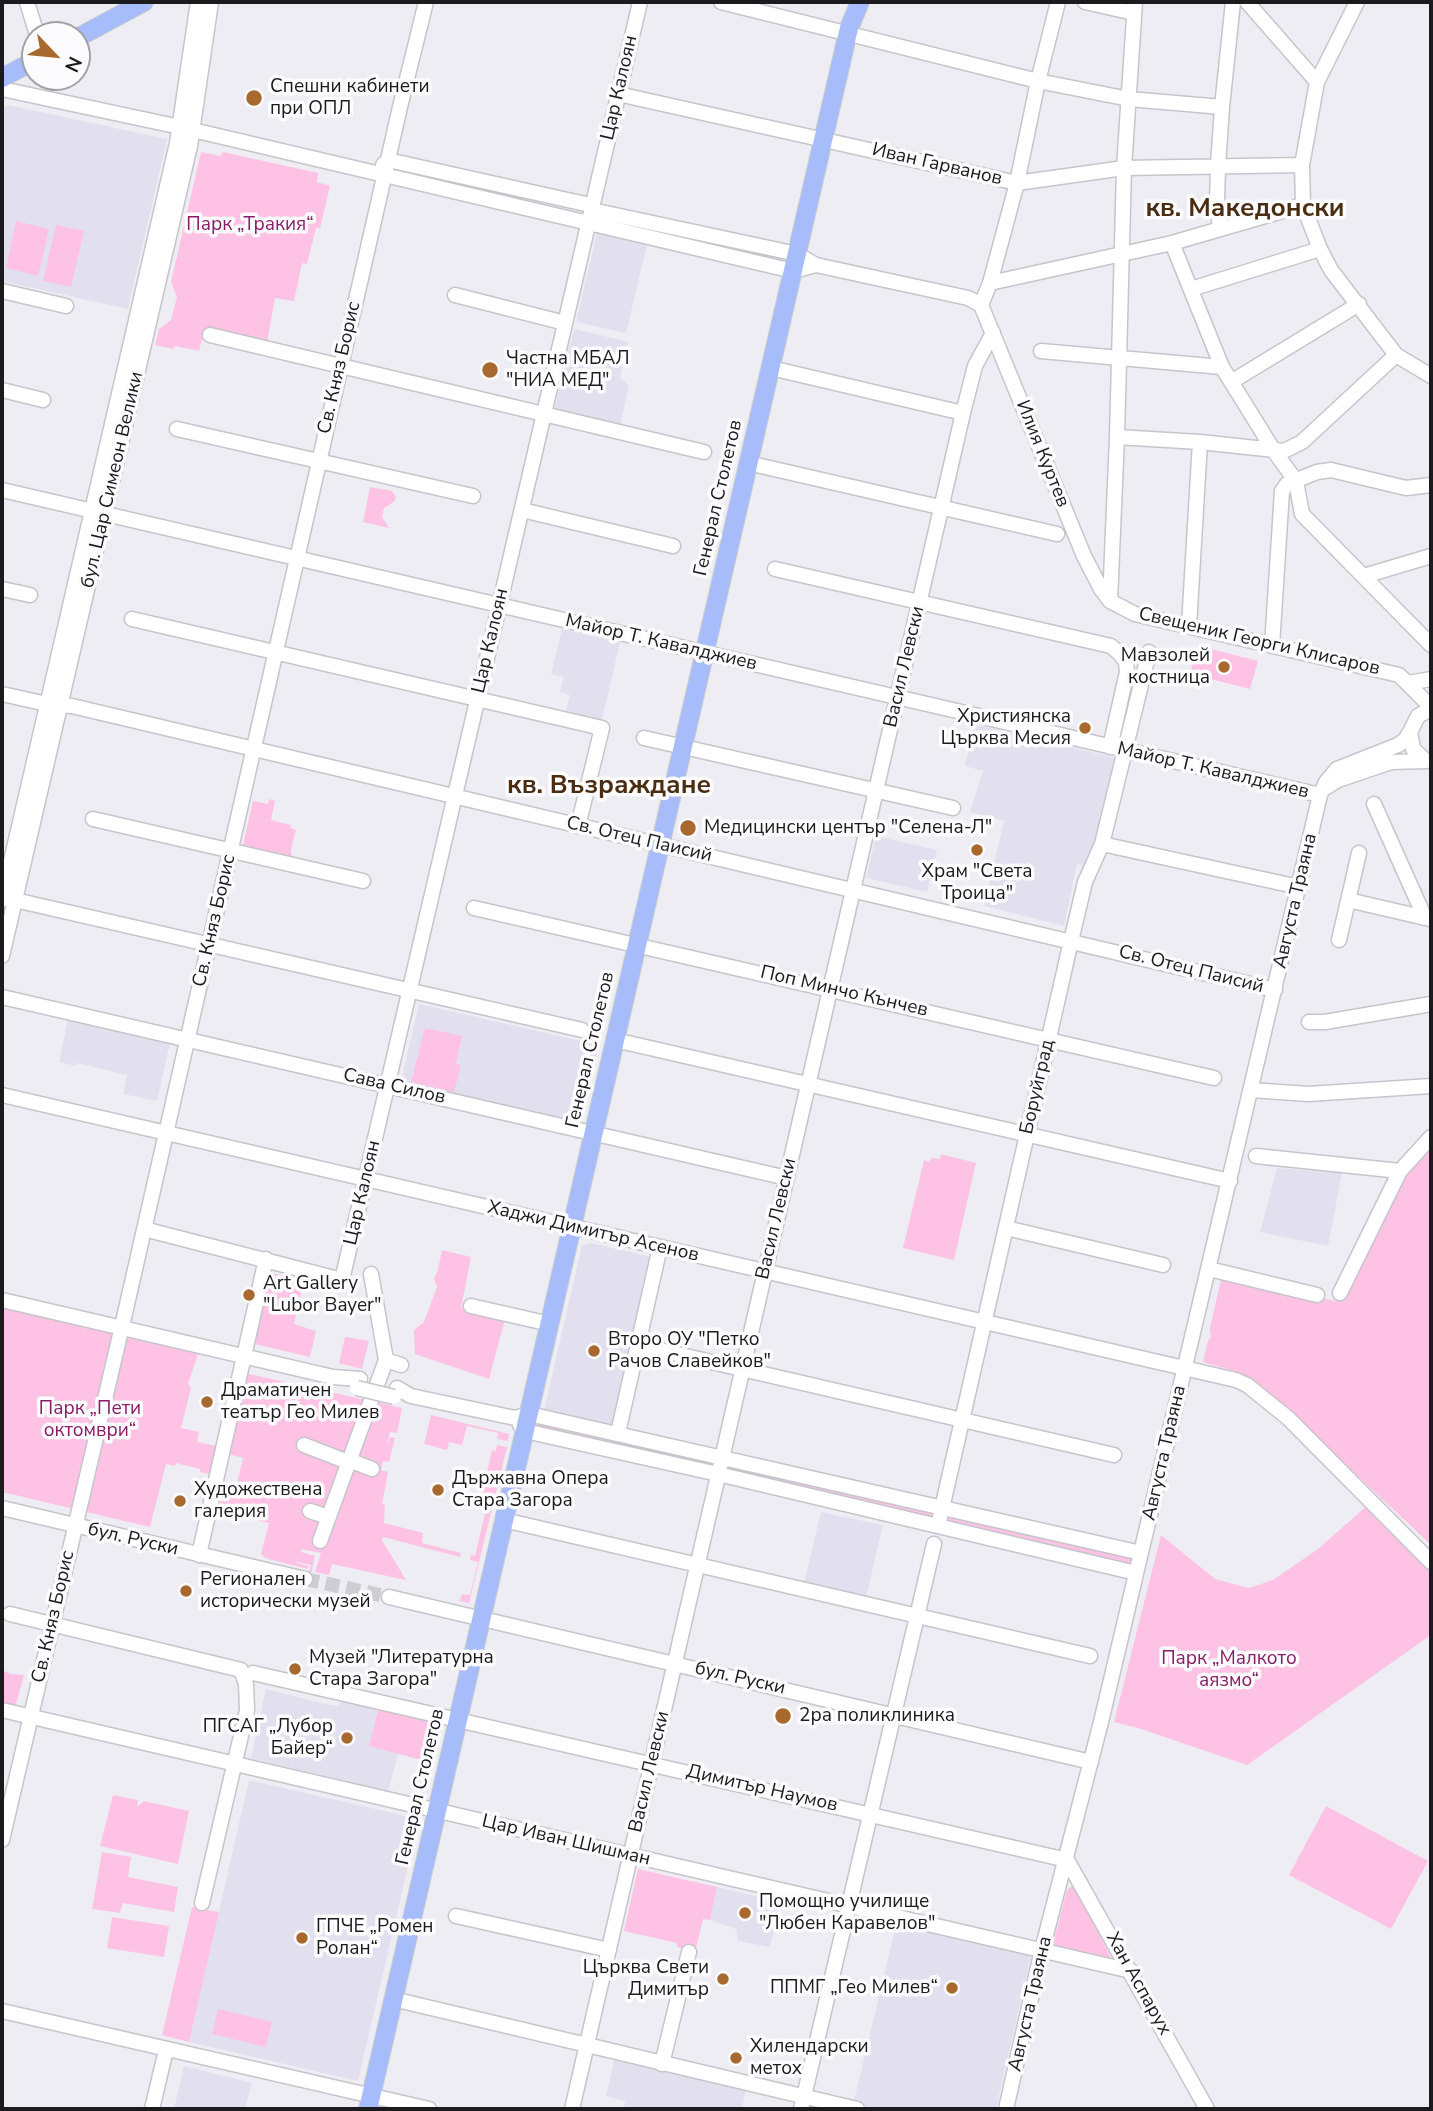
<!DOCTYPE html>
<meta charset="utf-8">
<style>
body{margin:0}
#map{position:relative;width:1433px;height:2111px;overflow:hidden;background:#eeedf4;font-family:"Nunito Sans",sans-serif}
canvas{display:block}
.frame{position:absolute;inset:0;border:4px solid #1b1a1d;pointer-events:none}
.north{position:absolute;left:21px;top:21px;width:70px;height:70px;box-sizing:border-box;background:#fcfbfe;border:2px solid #a2a1a4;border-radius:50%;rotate:116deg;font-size:19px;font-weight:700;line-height:28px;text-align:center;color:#1b1a1d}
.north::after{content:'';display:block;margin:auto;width:24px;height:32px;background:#a8692f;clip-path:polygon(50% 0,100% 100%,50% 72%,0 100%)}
</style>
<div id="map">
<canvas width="1433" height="2111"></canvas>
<div class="frame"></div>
<div class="north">N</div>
</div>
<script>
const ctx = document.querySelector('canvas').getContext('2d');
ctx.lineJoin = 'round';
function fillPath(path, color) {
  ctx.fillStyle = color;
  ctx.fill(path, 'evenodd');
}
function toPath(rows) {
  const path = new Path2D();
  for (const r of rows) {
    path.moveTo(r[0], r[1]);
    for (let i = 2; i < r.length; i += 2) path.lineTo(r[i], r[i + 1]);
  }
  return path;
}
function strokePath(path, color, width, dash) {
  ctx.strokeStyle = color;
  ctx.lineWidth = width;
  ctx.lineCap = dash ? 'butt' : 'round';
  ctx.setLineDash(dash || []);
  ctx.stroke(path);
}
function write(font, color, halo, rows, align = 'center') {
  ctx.font = font + ' "Nunito Sans",sans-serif';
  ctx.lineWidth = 7;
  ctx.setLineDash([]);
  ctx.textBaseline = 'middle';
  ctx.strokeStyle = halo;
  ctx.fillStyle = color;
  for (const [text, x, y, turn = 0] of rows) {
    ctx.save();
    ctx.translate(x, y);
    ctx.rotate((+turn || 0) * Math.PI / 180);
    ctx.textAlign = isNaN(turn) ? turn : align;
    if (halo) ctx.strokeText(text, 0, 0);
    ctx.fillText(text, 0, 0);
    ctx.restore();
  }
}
fillPath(toPath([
 [8,105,167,139,128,309,2,281,2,108],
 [597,233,647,245,626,333,576,322],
 [574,329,628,342,620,377,629,386,620,426,554,411],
 [562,629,620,642,602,720,566,711,570,695,560,692,564,677,551,674],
 [974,724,1116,758,1090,866,1077,864,1064,926,984,906,1004,821,970,812,983,771,965,766],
 [876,836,937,850,927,892,866,878],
 [419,1004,599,1045,581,1123,401,1081],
 [68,1019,170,1043,157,1101,123,1094,127,1075,77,1063,76,1066,59,1062],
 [1277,1168,1342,1173,1328,1246,1260,1232],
 [591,1243,652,1257,615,1427,544,1411,582,1245],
 [821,1512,883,1525,866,1597,804,1583],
 [266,1689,325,1704,339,1706,341,1698,379,1707,433,1763,398,1754,388,1791,251,1758],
 [249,1780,419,1819,358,2081,189,2042],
 [717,1887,781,1902,770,1947,738,1941,736,1929,710,1920],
 [896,1925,1031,1956,996,2109,871,2109,853,2105],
 [615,2058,746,2088,742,2109,635,2109,624,2107,625,2101,606,2096],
 [184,2066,252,2083,245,2109,174,2109]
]), '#e2e0ee');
fillPath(toPath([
 [201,152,220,156,223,152,318,173,317,182,330,186,320,228,316,228,307,264,302,263,294,301,275,298,267,342,209,328,207,335,203,335,199,351,175,346,173,349,155,345,159,329,171,320,177,297,171,282],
 [16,221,49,229,38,276,6,268],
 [56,225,84,231,71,287,43,281],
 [370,487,392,491,396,497,395,501,384,508,382,517,389,528,363,522],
 [1207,648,1258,661,1250,689,1190,674,1194,659],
 [269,799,275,801,271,820,291,825,290,828,296,830,291,849,292,857,243,845,253,801,268,804],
 [425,1028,462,1036,456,1064,461,1065,454,1092,411,1082],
 [1431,1146,1431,1545,1263,1387,1241,1373,1203,1362,1208,1341,1211,1337,1210,1328,1222,1275,1335,1301,1404,1173],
 [941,1154,976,1163,954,1260,903,1248,924,1160,929,1162,932,1158,940,1159],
 [442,1250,471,1257,461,1308,505,1319,489,1379,415,1354,414,1330,424,1322,437,1287,434,1278,438,1270],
 [271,1273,304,1280,294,1324,316,1331,310,1357,255,1344],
 [2,1308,198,1354,188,1384,191,1388,181,1428,199,1432,197,1442,216,1446,209,1474,200,1472,200,1469,176,1463,175,1466,166,1464,150,1527,2,1492],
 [345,1337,369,1341,362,1369,339,1363],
 [245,1373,402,1408,397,1433,390,1432,386,1450,390,1437,395,1438,389,1462,383,1461,381,1470,388,1472,382,1504,385,1505,384,1523,423,1533,422,1543,461,1553,460,1557,383,1537,382,1540,406,1580,332,1564,329,1575,315,1572,321,1553,301,1549,301,1552,315,1556,311,1574,318,1576,317,1580,308,1578,311,1565,297,1562,298,1558,296,1563,308,1566,308,1569,265,1558,261,1554,269,1523,212,1511,213,1506,234,1495,243,1458,229,1454,246,1382,244,1379],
 [529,1414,1141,1553,1136,1573,525,1431],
 [431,1415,509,1434,508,1441,497,1439,498,1433,467,1426,462,1445,449,1442,447,1450,424,1444],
 [497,1445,507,1447,469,1603,460,1601,462,1594,470,1595,478,1562,470,1560,471,1555,475,1556,489,1497,482,1495,492,1450,496,1451],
 [1370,1503,1431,1568,1431,1635,1247,1765,1141,1729,1114,1722,1161,1535,1215,1579,1249,1588,1273,1580,1318,1549],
 [2,1670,11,1674,24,1675,15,1708,2,1704],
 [379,1707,443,1723,433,1763,369,1746],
 [113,1795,138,1800,137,1807,144,1801,189,1811,178,1864,100,1846],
 [1326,1806,1428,1861,1391,1929,1289,1875],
 [102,1852,131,1857,128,1877,178,1887,174,1912,123,1903,120,1913,92,1909],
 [638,1869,717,1887,710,1920,703,1919,695,1952,677,1947,677,1943,624,1931],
 [1074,1884,1111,1958,1057,1948,1053,1944,1067,1890],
 [192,1907,219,1912,189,2042,162,2035],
 [112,1917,169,1926,164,1957,107,1948],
 [218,2009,272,2022,266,2047,212,2034]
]), '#fec2e4');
strokePath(toPath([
 [305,1579,389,1597]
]), '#cecdd4', 14, [14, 7]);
const minor = toPath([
 [27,2,37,35],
 [721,2,1038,81,1129,99,1222,107],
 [1085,2,1134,13],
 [1247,2,1317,82],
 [1357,2,1317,82,1302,165,1303,205,1320,249,1331,270,1396,355,1431,376],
 [2,89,180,127,793,271,816,265],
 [618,94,1017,183,1124,168,1302,165],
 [383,165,388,160,590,205,592,210,797,254,816,265,968,298,981,305],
 [1220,229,1217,203,1218,166,1222,107,1233,2],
 [1172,243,1222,367,1274,451,1296,481,1302,514,1431,645],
 [990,283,1172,243,1303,205],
 [1191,289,1320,249],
 [2,291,66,306],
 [455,295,565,323],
 [981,305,1084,556,1101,589,1110,601,1135,614,1399,675,1431,707],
 [981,305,990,283,1017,183,1038,81,1058,2],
 [210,335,704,452],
 [1041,351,1222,367],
 [771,368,963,413],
 [1231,382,1359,304],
 [2,390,43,400],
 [177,429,473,496],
 [1117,437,1200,442,1284,451,1302,442,1396,355],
 [748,463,1057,534],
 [2,490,1320,795],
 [522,510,673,546],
 [775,569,1111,646,1120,654,1126,662,1127,672,1110,747],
 [1364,576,1431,556],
 [2,589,30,595],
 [1110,601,1117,437,1124,168,1135,2],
 [132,619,602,728,578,826],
 [1189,626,1200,442],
 [1272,646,1282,491,1287,484,1317,472,1331,470,1406,488,1431,485],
 [1408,683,1431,679],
 [2,694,47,704,72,706,1275,990],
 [644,738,953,808],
 [1426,761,1413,749,1410,732,1418,716,1431,709],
 [1325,788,1338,780,1391,762,1425,761],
 [1374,804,1425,918],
 [93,819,363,881],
 [1102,844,1299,887],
 [2,900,177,143,198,2],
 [15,900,582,1030],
 [1348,900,1430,919],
 [474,908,1214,1078],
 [1339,940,1359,853],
 [2,956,190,146,211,2],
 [2,997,787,1178],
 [1309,1022,1325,1022,1431,1004],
 [615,1040,1230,1181],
 [1251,1090,1308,1094,1431,1086],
 [2,1095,1236,1380,1247,1385,1288,1418,1431,1562],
 [1256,1156,1400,1171],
 [1006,1228,1163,1265],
 [144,1229,342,1280,640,2],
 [1209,1269,1317,1295],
 [1340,1293,1400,1171,1431,1137],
 [2,1300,333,1377,360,1379],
 [471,1306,550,1324],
 [638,1345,1114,1455],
 [386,1360,401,1365],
 [397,1388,411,1396,515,1418,529,1414,1141,1553],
 [520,1425,525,1431,718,1474,1136,1573],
 [618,1433,660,1247],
 [304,1445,348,1462],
 [349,1460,372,1469],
 [2,1508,305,1579],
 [310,1511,328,1517],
 [504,1520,1090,1656],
 [938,1526,1071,941,1085,882,1102,844,1149,652],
 [320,1541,386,1360,371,1274],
 [199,1555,266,1259],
 [389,1597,1091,1762],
 [10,1614,241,1670,246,1684,247,1710,202,1903],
 [253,1673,1067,1860],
 [2,1710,1131,1971],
 [2,1840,123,1322,400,107,426,2],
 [1067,1860,1207,2109],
 [456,1916,609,1950],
 [393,1999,857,2109],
 [2,2011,429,2109],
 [662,2064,689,1952],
 [152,2109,166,2050],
 [572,2109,963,413,975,366,993,333],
 [801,2109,934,1544],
 [1006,2109,1042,1950,1101,1722,1320,795,1326,782,1337,769,1398,745,1405,740,1410,732]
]);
const major = toPath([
 [77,38,144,2],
 [2,78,35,60],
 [368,2109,849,28,860,2]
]);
strokePath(minor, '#c6c5cb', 17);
strokePath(major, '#cdcdcd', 20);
strokePath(minor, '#fff', 14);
strokePath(major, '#a7bcfb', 18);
const minorBridge = toPath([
 [357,1388,394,1397]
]);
strokePath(minorBridge, '#c6c5cb', 17, []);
strokePath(minorBridge, '#fff', 14);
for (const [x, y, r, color] of [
 [254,98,9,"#a8692f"],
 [490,370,9,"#a8692f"],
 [1224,667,7,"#a8692f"],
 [1085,728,7,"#a8692f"],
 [688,828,9,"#a8692f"],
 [977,850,7,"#a8692f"],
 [249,1295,7,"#a8692f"],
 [594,1351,7,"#a8692f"],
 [207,1402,7,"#a8692f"],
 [438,1490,7,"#a8692f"],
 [180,1501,7,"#a8692f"],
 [186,1591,7,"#a8692f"],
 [295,1669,7,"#a8692f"],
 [783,1716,9,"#a8692f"],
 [347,1738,7,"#a8692f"],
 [745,1913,7,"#a8692f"],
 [302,1938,7,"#a8692f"],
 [723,1979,7,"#a8692f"],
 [952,1988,7,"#a8692f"],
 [736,2058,7,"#a8692f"]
]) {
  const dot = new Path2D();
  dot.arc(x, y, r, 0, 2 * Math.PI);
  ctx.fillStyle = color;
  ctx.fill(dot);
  strokePath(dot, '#fcfbfe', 2.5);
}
write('19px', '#1b1a1d', '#fcfbfe', [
 ["Спешни кабинети",270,87],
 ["при ОПЛ",270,109],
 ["Частна МБАЛ",506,359],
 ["\"НИА МЕД\"",506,381],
 ["Мавзолей",1210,656,"right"],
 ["костница",1210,678,"right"],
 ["Християнска",1071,717,"right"],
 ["Църква Месия",1071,739,"right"],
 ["Медицински център \"Селена-Л\"",704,828],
 ["Храм \"Света",977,872,"center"],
 ["Троица\"",977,894,"center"],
 ["Art Gallery",263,1284],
 ["\"Lubor Bayer\"",263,1306],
 ["Второ ОУ \"Петко",608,1340],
 ["Рачов Славейков\"",608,1362],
 ["Драматичен",221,1391],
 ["театър Гео Милев",221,1413],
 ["Държавна Опера",452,1479],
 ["Стара Загора",452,1501],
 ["Художествена",194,1490],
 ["галерия",194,1512],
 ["Регионален",200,1580],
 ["исторически музей",200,1602],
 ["Музей \"Литературна",309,1658],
 ["Стара Загора\"",309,1680],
 ["2ра поликлиника",799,1716],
 ["ПГСАГ „Лубор",333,1727,"right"],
 ["Байер“",333,1749,"right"],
 ["Помощно училище",759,1902],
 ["\"Любен Каравелов\"",759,1924],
 ["ГПЧЕ „Ромен",316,1927],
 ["Ролан“",316,1949],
 ["Църква Свети",709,1968,"right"],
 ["Димитър",709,1990,"right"],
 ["ППМГ „Гео Милев“",938,1988,"right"],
 ["Хилендарски",750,2047],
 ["метох",750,2069]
], 'left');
write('19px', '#1b1a1d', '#fcfbfe', [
 ["Цар Калоян",620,88,-77],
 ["Иван Гарванов",937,165,13],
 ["Св. Княз Борис",340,368,-77],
 ["Илия Куртев",1042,454,68],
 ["бул. Цар Симеон Велики",113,480,-77],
 ["Генерал Столетов",719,498,-77],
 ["Цар Калоян",491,641,-77],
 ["Свещеник Георги Клисаров",1259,642,13],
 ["Майор Т. Кавалджиев",661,643,13],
 ["Васил Левски",905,667,-77],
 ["Майор Т. Кавалджиев",1213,771,13],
 ["Св. Отец Паисий",639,840,13],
 ["Августа Траяна",1296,901,-77],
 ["Св. Княз Борис",215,921,-77],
 ["Св. Отец Паисий",1191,970,14],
 ["Поп Минчо Кънчев",844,992,13],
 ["Генерал Столетов",591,1050,-77],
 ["Сава Силов",394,1087,13],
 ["Боруйград",1038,1087,-77],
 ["Цар Калоян",363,1193,-77],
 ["Васил Левски",777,1219,-77],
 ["Хаджи Димитър Асенов",593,1232,13],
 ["Августа Траяна",1165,1453,-77],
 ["бул. Руски",133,1540,13],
 ["Св. Княз Борис",54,1617,-77],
 ["бул. Руски",740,1679,13],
 ["Васил Левски",650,1772,-77],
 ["Генерал Столетов",421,1787,-77],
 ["Димитър Наумов",762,1789,13],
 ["Цар Иван Шишман",566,1841,13],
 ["Хан Аспарух",1138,1984,61],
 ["Августа Траяна",1031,2004,-77]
]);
write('19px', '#881d65', '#fcfbfe', [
 ["Парк „Тракия“",250,225],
 ["Парк „Пети",90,1409],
 ["октомври“",90,1431],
 ["Парк „Малкото",1229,1659],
 ["аязмо“",1229,1681]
]);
write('bold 26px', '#4a2c10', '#fcfbfe', [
 ["кв. Македонски",1245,210],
 ["кв. Възраждане",609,787]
]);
</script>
